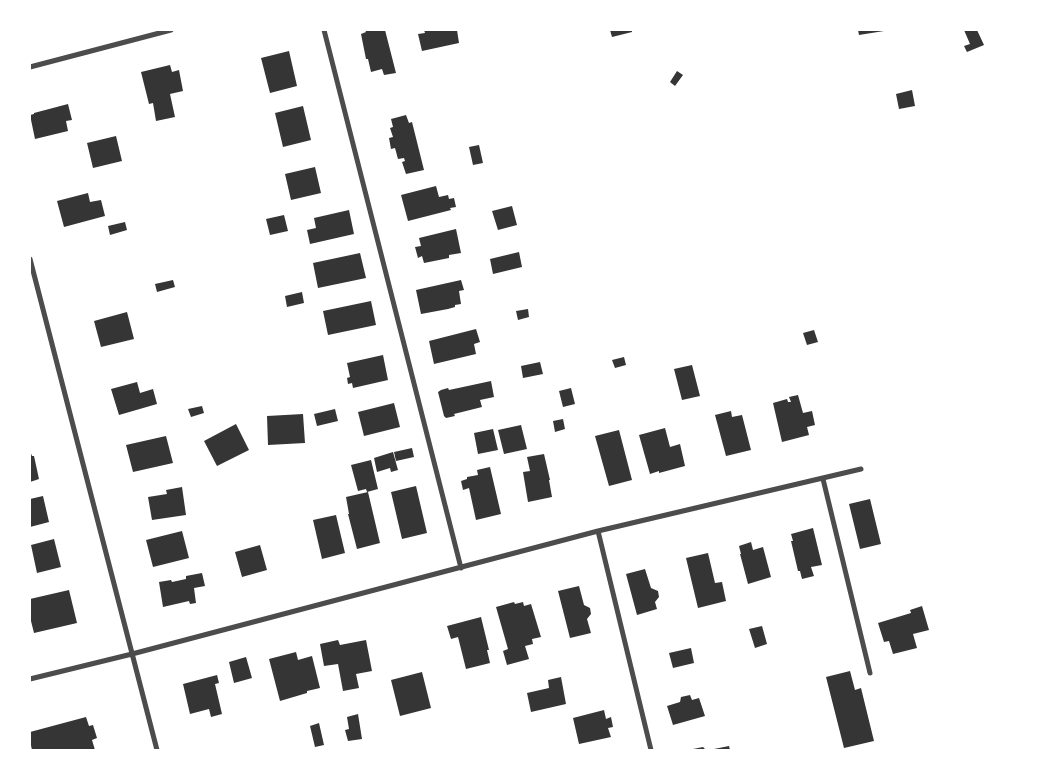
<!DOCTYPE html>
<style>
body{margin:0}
#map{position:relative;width:1042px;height:780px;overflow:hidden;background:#fff;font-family:Lato,sans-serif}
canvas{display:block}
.frame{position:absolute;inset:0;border:31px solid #fff;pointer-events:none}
</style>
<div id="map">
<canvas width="1042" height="780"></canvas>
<div class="frame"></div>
</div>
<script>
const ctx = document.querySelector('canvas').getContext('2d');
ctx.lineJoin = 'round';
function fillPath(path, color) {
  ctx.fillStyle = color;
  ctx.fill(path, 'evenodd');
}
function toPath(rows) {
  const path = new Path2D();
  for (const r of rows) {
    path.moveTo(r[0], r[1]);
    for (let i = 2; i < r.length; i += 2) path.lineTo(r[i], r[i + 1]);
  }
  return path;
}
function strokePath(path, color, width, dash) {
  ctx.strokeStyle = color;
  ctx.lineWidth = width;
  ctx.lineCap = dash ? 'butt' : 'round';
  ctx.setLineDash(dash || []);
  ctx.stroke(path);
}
fillPath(toPath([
 [365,30,385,30,396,73,384,75,382,69,371,72,368,59,366,59,361,34,366,32],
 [424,30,457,30,459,43,422,51,418,34,425,33],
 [610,30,632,30,632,32,612,37],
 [858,30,884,30,884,31,859,35],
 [964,30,977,30,984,45,967,52,964,46,970,44],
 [289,51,297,86,270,93,261,58],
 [170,65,172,72,179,70,183,91,170,94,175,117,156,121,153,103,149,104,141,72],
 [677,71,683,75,675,86,670,82],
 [912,90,915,106,899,109,896,94],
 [68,104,72,120,66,121,68,131,35,139,30,115,34,114,34,113],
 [303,106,311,140,283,147,275,113],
 [406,115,409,123,412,122,424,170,406,174,402,162,405,161,404,158,398,159,395,148,391,149,389,138,393,137,390,128,393,127,391,119],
 [116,136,122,161,93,168,87,143],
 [479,145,483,163,473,165,469,147],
 [315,167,321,193,291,200,285,174],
 [436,186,439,197,448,195,449,199,454,198,456,207,450,208,451,210,408,221,401,195],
 [88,193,90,202,101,200,105,216,64,227,57,201],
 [512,206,517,225,498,230,492,211],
 [349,210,354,234,310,244,307,230,316,228,314,218],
 [284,215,288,231,270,235,266,219],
 [125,222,127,230,110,235,108,226],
 [456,229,461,253,449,255,449,258,424,263,422,256,418,258,415,247,421,246,419,238],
 [519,252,522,267,493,274,490,259],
 [360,253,366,278,318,288,313,263],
 [173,280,175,287,157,292,155,284],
 [461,280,464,290,459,291,461,304,455,305,455,307,448,309,421,314,416,290],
 [302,292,304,303,287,307,285,296],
 [371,301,376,325,328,335,323,311],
 [528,309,529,317,518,320,516,311],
 [127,312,134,339,101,347,94,321],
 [476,329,480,342,474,344,476,354,434,364,429,341],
 [814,330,818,342,807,345,803,333],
 [383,355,388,380,353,388,352,383,348,384,347,378,350,377,347,363],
 [624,357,626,365,615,368,612,360],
 [540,362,543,374,523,378,521,366],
 [692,365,700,396,682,400,674,369],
 [491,381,494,397,480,400,482,407,454,414,455,416,446,418,444,416,438,392,441,390,448,388,449,390],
 [137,382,140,393,153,389,157,404,119,415,111,389],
 [571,388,575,404,563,407,559,391],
 [798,395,803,413,812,411,815,425,807,427,809,435,782,442,773,403,787,399,788,402,791,402,789,397],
 [394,403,400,427,364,436,358,412],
 [202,406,204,413,191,417,188,409],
 [335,409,338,421,317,426,314,414],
 [731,411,732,417,742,415,751,450,726,456,715,415],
 [303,414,305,443,268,445,267,416],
 [563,419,565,429,555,432,553,421],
 [236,424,249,450,217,466,204,441],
 [521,425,527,449,504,454,498,430],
 [665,428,670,447,680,444,685,466,659,473,659,471,650,474,639,435],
 [493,429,498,450,478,454,474,433],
 [619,430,632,480,609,486,595,436],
 [166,436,173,463,133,472,126,445],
 [412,448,414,457,396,461,394,452],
 [30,451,32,456,34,456,39,479,30,482],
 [393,452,398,470,391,472,390,468,377,472,374,458],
 [544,454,550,480,549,480,552,497,528,502,523,472,530,471,527,457],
 [371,460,378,489,367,492,366,489,358,491,351,465],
 [490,467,501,514,476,520,469,488,463,490,461,481,467,479,467,477,478,475,477,470],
 [416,486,427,533,402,539,391,492],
 [182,487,186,515,152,520,148,497,167,494,166,490],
 [368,492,380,543,357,549,348,514,349,514,346,497],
 [43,496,49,522,30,527,30,499],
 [870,499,881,544,860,549,849,504],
 [336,515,345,553,322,559,313,520],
 [813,528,822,565,811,567,814,576,802,579,800,571,798,571,791,541,793,541,791,534],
 [182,531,189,558,153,567,146,540],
 [54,539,61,567,37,573,31,545],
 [751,542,753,550,763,547,771,577,748,584,740,554,741,554,739,546],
 [260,545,267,570,242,577,235,552],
 [708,553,715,583,722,582,726,601,698,608,686,558],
 [645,569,651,588,658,591,659,597,655,602,657,609,637,615,626,574],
 [202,573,205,586,194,588,196,603,190,604,189,601,163,607,159,582,171,580,172,582,186,579,186,576],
 [579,586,584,605,590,608,591,614,587,619,591,633,570,638,558,591],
 [69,590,77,623,34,633,30,617,30,599],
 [514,602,515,604,523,602,524,606,531,604,541,637,532,639,533,644,525,646,529,659,507,665,503,651,508,649,496,607],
 [922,606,929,630,913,634,917,648,893,654,889,641,884,642,878,623,911,613,910,610],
 [481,617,489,650,487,650,490,663,466,669,458,637,451,639,447,626],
 [762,626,767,644,755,648,749,629],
 [338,640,340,645,366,640,372,671,356,674,359,688,343,691,338,664,324,666,320,644],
 [691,648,694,663,673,668,669,653],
 [296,652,298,660,312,656,320,688,307,691,307,693,280,701,269,659],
 [246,657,252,678,234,683,229,662],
 [850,671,855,690,861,688,874,741,844,748,826,677],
 [422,672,431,708,400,716,391,680],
 [217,675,219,683,215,684,222,714,211,717,209,709,190,714,183,684],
 [561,677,566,704,531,712,527,693,549,688,548,680],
 [690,695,692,700,699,698,705,716,673,725,667,706,680,702,681,697],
 [604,710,606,719,611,717,613,727,608,728,611,737,579,744,573,718],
 [358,714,362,739,348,741,345,730,349,729,347,717],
 [86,717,89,726,93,725,97,738,92,740,95,750,32,750,30,741,30,732],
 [319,723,324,745,315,747,310,726],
 [729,746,730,750,715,750,714,749],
 [703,747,706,750,693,750,693,749]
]), '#353535');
strokePath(toPath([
 [324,30,461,568],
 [30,67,171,30],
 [30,259,157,750],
 [823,479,870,673],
 [598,531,651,750],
 [30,679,132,654,598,531,861,469]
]), '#4c4c4c', 5);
</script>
